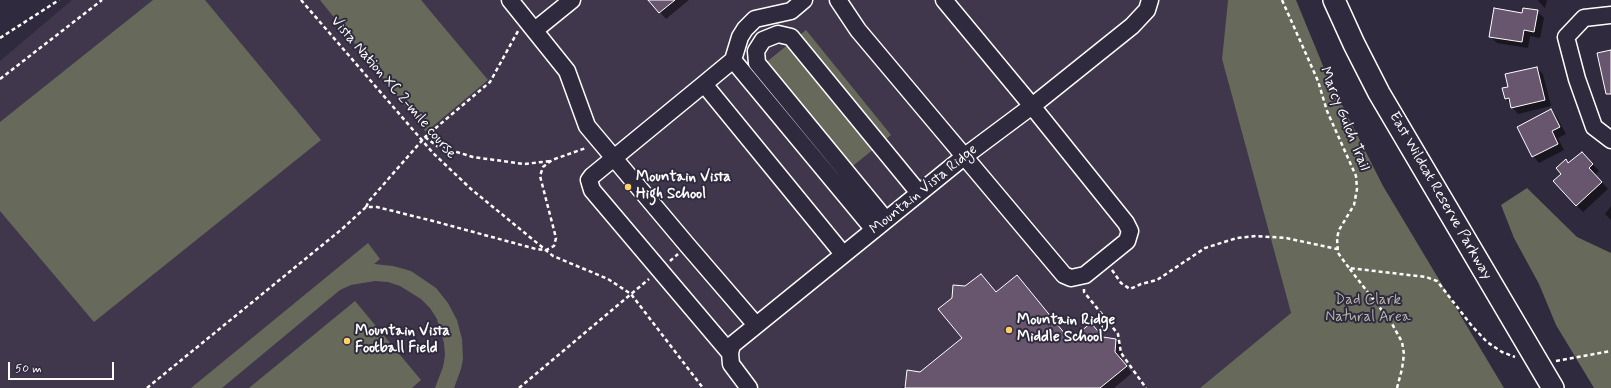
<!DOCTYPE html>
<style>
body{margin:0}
#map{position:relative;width:1611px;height:388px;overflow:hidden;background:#2f2a3d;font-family:Mynerve,sans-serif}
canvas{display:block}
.scale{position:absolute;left:8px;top:362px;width:106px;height:18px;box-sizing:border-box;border:2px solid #fff;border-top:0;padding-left:5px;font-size:12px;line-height:14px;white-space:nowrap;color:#fff;-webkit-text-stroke:3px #2f2a3d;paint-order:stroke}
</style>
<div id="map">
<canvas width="1611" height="388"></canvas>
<div class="scale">50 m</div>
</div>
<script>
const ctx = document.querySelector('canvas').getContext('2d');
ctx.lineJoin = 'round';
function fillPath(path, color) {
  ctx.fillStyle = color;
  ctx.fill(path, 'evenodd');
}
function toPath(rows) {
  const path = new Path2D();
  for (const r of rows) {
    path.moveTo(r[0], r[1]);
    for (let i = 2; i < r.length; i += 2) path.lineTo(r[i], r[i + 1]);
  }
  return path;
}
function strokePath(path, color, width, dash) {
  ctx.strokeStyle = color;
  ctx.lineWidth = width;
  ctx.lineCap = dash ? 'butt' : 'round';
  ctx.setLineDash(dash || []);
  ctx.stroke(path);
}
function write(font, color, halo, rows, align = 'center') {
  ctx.font = font + ' Mynerve,sans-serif';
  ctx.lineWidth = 4;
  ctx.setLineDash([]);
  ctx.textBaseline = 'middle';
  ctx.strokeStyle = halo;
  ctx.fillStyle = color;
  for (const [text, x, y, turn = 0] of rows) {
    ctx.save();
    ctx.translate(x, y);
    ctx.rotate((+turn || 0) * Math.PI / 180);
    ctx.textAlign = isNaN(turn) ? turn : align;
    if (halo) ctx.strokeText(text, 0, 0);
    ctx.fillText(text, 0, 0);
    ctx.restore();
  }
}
fillPath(toPath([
 [72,0,1228,0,1222,59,1291,313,1200,388,0,388,0,61]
]), '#40374c');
fillPath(toPath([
 [153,0,205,0,321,140,94,322,0,211,0,122],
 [320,0,421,0,488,80,426,132],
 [1228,0,1296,0,1326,73,1383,186,1504,388,1200,388,1291,313,1222,59],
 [806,30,891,135,833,182,748,77],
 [1527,188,1577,237,1611,253,1611,388,1594,388,1556,325,1539,284,1514,238,1501,205],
 [368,243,380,259,374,264,393,266,411,271,436,288,448,303,457,320,462,339,463,359,461,369,454,388,435,388,443,367,445,355,444,343,437,319,430,308,421,299,400,286,388,282,375,281,351,285,340,290,222,388,191,388],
 [355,301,421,380,412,388,249,388]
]), '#67695a');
fillPath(toPath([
 [649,0,689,0,666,19],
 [1538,0,1547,0,1545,8,1540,3],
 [1537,11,1544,18,1540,38,1530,36,1528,48,1497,43,1490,36,1523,14],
 [1537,68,1543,74,1551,106,1518,114,1506,99,1509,88],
 [1551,110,1557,117,1566,134,1558,138,1564,150,1539,163,1533,156],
 [1588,159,1599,171,1595,175,1608,189,1583,212,1576,205,1563,174,1566,161,1569,164],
 [1611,206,1611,220,1605,214],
 [981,275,996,293,1071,341,1104,338,1116,340,1122,346,1121,359,1132,373,1114,388,902,388,963,338,966,287]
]), '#0007');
const building = toPath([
 [648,0,675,0,659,13,648,0],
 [1494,8,1522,13,1523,8,1538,10,1534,32,1524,30,1522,42,1489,37,1494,8],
 [1611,50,1611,94,1606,94,1597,53,1611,50],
 [1537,67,1545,100,1511,108,1509,98,1505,99,1502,88,1508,87,1505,74,1537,67],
 [1551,109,1560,127,1552,131,1558,144,1532,157,1517,127,1551,109],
 [1582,152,1593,164,1589,168,1602,182,1576,206,1553,181,1561,174,1556,168,1566,159,1568,163,1582,152],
 [981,274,996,292,1017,275,1070,340,1091,323,1103,337,1116,339,1115,352,1127,366,1100,388,905,388,907,370,920,372,962,338,938,309,952,298,953,285,965,286,981,274]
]);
fillPath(building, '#68556e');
strokePath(building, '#fff', 1);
const minor = toPath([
 [510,0,567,71,587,126,688,246,756,325],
 [838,0,858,30,1064,275,1071,278,1085,275,1127,241,1130,231,1126,223,1032,106,944,0],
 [1611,15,1584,18,1566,37,1577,79,1594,127,1611,140],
 [535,30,572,0],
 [733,60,874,230],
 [704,84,733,60,740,37,745,29,755,19,791,11,804,0],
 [886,220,757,63,756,51,763,40,778,34,791,37,919,193],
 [730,353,592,190,589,180,592,176,704,84,843,254],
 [749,388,731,364,730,353,732,345,965,156,1036,103,1132,26,1147,10,1150,0]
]);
const major = toPath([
 [1334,0,1354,44,1379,93,1553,388]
]);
strokePath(minor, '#fff', 19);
strokePath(major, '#fff', 24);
strokePath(toPath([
 [301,0,433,153,471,189,553,256,608,279,631,294,703,388],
 [1282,0,1318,81,1327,111,1356,176,1357,189,1354,205,1339,230,1337,238,1338,253,1349,268],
 [0,38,59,0],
 [0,79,102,0],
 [425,137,437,146,473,157,524,164,551,161],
 [366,207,369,201,425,137,490,82,518,31],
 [670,261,678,254],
 [1112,270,1121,283,1130,289,1141,284,1157,280,1205,248,1237,238,1256,236,1286,238,1337,249],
 [1084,289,1084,292,1118,334,1121,353,1146,388],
 [1556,361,1611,351],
 [147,388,342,229,366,207,377,207,433,221,536,249,546,250,554,246,556,238,540,176,543,167,552,160,586,148],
 [519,388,649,279],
 [1397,388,1402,369,1404,354,1402,342,1391,322,1349,268,1426,277,1437,281,1472,326,1487,342,1502,352,1515,357]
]), '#fff', 2.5, [4, 3]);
strokePath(minor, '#2f2a3d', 16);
strokePath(major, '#2f2a3d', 21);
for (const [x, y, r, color] of [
 [628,187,4,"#ffd166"],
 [1009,330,4,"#ffd166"],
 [347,341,4,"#ffd166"]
]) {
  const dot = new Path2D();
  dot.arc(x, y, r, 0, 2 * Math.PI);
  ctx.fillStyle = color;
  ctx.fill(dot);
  strokePath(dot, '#2f2a3d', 1.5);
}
write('15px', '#fff', '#2f2a3d', [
 ["Vista Nation XC 2-mile course",393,88,49],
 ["Marcy Gulch Trail",1344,119,68],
 ["Mountain Vista Ridge",924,190,-39],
 ["East Wildcat Reserve Parkway",1440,196,60]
]);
write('bold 15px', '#fff', '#2f2a3d', [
 ["Mountain Vista",636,178],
 ["High School",636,195],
 ["Mountain Ridge",1017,321],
 ["Middle School",1017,338],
 ["Mountain Vista",355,332],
 ["Football Field",355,349]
], 'left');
write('15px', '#b3b4ac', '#2f2a3d', [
 ["Dad Clark",1368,301],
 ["Natural Area",1368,318]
]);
</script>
